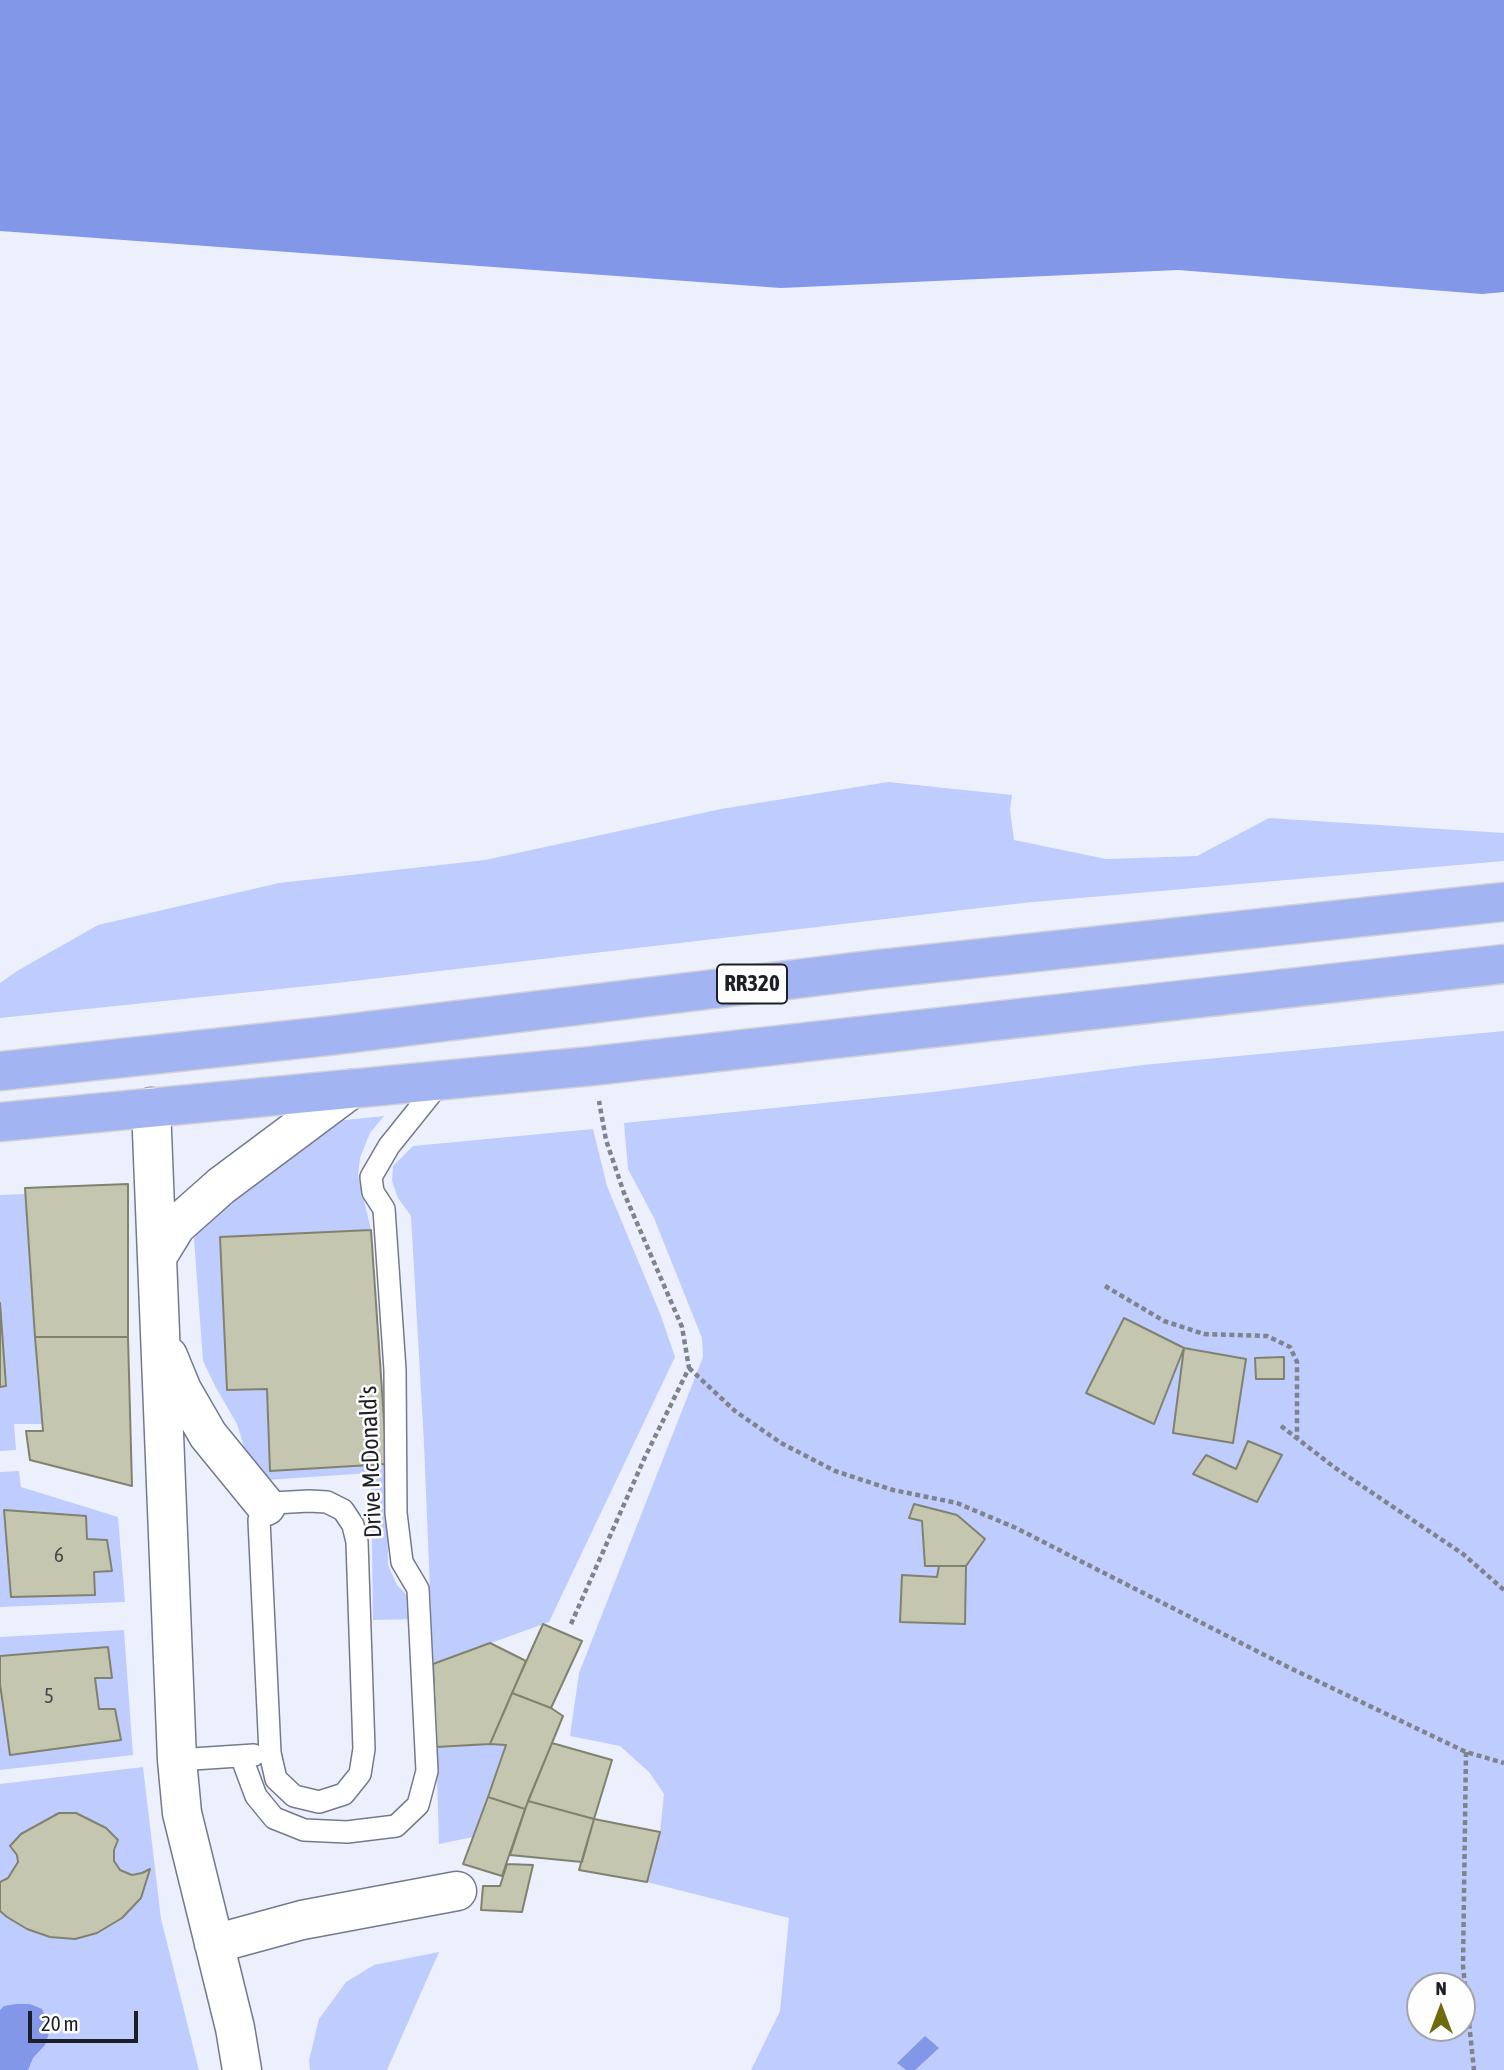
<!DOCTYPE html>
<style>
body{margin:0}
#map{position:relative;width:1504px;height:2070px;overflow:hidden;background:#ecf0fd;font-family:"Asap Condensed",sans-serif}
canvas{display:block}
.north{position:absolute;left:1406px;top:1972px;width:70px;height:70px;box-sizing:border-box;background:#fefefe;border:2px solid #a4a5a8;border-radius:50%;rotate:0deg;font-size:19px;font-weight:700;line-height:28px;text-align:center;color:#1c1f26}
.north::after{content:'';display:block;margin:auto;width:24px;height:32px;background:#6d6c0c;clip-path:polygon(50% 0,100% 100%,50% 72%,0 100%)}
.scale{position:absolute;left:28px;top:2011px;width:110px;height:32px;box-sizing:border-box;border:4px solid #1c1f26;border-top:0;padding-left:9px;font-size:21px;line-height:24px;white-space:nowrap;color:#1c1f26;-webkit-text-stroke:5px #fefefe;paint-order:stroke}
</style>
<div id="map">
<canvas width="1504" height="2070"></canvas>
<div class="north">N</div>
<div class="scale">20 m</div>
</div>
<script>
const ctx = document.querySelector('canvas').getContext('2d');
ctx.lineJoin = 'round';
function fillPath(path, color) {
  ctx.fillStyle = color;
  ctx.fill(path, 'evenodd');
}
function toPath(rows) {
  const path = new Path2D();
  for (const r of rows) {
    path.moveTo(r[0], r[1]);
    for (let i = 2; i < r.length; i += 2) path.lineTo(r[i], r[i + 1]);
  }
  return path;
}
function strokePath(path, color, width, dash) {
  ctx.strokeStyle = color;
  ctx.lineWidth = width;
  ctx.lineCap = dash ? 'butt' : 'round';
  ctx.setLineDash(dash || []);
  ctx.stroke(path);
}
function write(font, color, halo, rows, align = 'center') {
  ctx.font = font + ' "Asap Condensed",sans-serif';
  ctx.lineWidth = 5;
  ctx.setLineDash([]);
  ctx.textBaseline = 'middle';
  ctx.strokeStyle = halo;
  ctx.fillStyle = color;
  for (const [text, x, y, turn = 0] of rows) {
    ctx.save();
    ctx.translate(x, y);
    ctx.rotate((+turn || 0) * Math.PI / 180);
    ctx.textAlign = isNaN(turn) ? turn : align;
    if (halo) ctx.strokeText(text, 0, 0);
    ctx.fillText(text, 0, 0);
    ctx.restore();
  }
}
fillPath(toPath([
 [888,782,1012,795,1010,810,1014,840,1106,859,1197,856,1269,818,1504,833,1504,861,1023,903,328,984,0,1018,0,983,17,971,98,925,279,883,485,860,721,809],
 [1504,1031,1504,2070,751,2070,780,2011,789,1918,647,1882,660,1832,664,1794,649,1772,620,1746,570,1736,579,1673,703,1357,702,1338,654,1218,628,1169,624,1123,933,1092,1143,1065],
 [1420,1986,1462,1986,1462,2028,1420,2028],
 [384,1116,370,1133,360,1158,358,1175,371,1230,387,1464,388,1565,397,1585,408,1596,420,1619,373,1620,371,1473,266,1480,247,1457,237,1424,215,1386,203,1361,194,1239,204,1221,327,1122],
 [593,1129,607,1186,661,1316,675,1357,549,1622,433,1664,424,1444,411,1216,398,1198,392,1181,393,1166,413,1146],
 [26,1194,42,1424,14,1424,16,1450,0,1451,0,1195],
 [19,1471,21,1487,118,1517,125,1602,0,1607,0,1472],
 [124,1630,133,1755,0,1770,0,1637],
 [490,1744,506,1745,473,1837,439,1844,436,1747],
 [143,1767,161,1919,199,2070,0,2070,0,1784],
 [439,1952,387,2070,310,2070,309,2060,319,2019,346,1982,374,1965]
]), '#bfcdfe');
fillPath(toPath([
 [0,0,1504,0,1504,292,1482,294,1178,270,781,288,0,231],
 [16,2004,30,2004,42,2009,47,2020,49,2033,45,2045,33,2058,28,2070,0,2070,0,2010,4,2006],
 [925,2036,939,2048,915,2070,906,2070,897,2063]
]), '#8397e9');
const building = toPath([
 [128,1184,128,1337,35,1337,25,1188,128,1184],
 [371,1230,387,1464,270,1471,267,1389,227,1390,220,1237,371,1230],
 [0,1303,6,1386,0,1387,0,1303],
 [1124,1318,1184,1348,1154,1424,1086,1393,1124,1318],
 [35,1337,128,1337,132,1486,30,1460,26,1431,43,1431,35,1337],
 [1184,1348,1246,1359,1233,1443,1173,1433,1184,1348],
 [1284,1357,1284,1379,1256,1379,1255,1358,1284,1357],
 [1248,1441,1282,1455,1257,1502,1193,1474,1206,1455,1236,1469,1248,1441],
 [914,1504,957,1515,985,1539,966,1566,925,1566,922,1521,909,1518,914,1504],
 [4,1510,86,1516,87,1539,107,1540,112,1571,94,1572,95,1595,11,1597,4,1510],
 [939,1566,966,1566,965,1624,900,1622,902,1575,937,1577,939,1566],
 [543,1624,582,1641,551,1708,512,1693,543,1624],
 [490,1643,526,1661,490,1744,436,1747,433,1664,490,1643],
 [108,1647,112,1678,95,1678,99,1709,115,1709,121,1740,10,1755,0,1684,0,1656,108,1647],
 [512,1693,551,1708,563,1716,525,1809,488,1797,506,1745,490,1744,512,1693],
 [552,1743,612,1760,594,1819,528,1801,552,1743],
 [488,1797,525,1809,502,1876,463,1864,488,1797],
 [528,1801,594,1819,582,1862,510,1855,528,1801],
 [59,1813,76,1813,106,1828,118,1840,114,1850,114,1861,120,1870,132,1875,142,1873,150,1869,141,1898,122,1918,97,1933,75,1939,50,1937,27,1929,7,1917,0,1911,0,1882,8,1878,18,1862,17,1855,10,1846,21,1834,59,1813],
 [594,1819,660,1832,647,1882,579,1870,594,1819],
 [507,1864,533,1865,522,1912,481,1910,483,1886,500,1886,507,1864]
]);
fillPath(building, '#c5c6b0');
strokePath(building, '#81826e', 2);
const lane = toPath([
 [309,1501,327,1502,343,1510,353,1525,357,1542,364,1749,360,1774,344,1794,319,1802,294,1796,276,1779,270,1753,259,1520,266,1506,273,1503,309,1501],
 [241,1756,256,1796,274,1818,304,1830,347,1832,396,1826,418,1805,427,1771,418,1589,402,1562,396,1513,395,1370,384,1209,373,1192,371,1177,389,1146,442,1080],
 [177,1760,254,1755]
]);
const street = toPath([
 [151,1107,177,1760,182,1813,235,2028,242,2070],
 [157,1257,176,1226,221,1186,351,1089],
 [168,1356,182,1390,208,1435,266,1506],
 [214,1944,302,1920,457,1891]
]);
const highway = toPath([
 [0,1071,327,1036,870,970,1504,902],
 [0,1122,592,1066,1504,964]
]);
strokePath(lane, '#747a8d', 24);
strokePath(street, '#747a8d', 41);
strokePath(highway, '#d2d2d4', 41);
strokePath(toPath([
 [1105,1286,1164,1321,1204,1334,1267,1336,1290,1347,1297,1362,1297,1439],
 [689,1368,735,1411,781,1443,835,1471,893,1490,957,1503,1016,1528,1288,1667,1466,1752,1504,1763],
 [1281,1426,1334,1467,1463,1554,1504,1590],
 [571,1624,645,1457,689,1368,682,1327,624,1193,606,1140,599,1101],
 [1466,1752,1463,1966,1474,2070]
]), '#7f838c', 4.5, [5, 3.5]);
strokePath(lane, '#fff', 21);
strokePath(street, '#fff', 38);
strokePath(highway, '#a3b4f2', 38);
write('21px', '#464948', null, [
 ["6",59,1555],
 ["5",49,1696]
]);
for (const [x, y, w] of [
 [752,984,70]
]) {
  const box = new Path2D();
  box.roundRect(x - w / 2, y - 19.5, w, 39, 5);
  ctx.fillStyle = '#fefefe';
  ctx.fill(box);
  strokePath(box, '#1c1f26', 2);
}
write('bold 23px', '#1c1f26', null, [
 ["RR320",752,984]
]);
write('24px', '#1c1f26', '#fefefe', [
 ["Drive McDonald's",371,1462,-92]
]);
</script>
